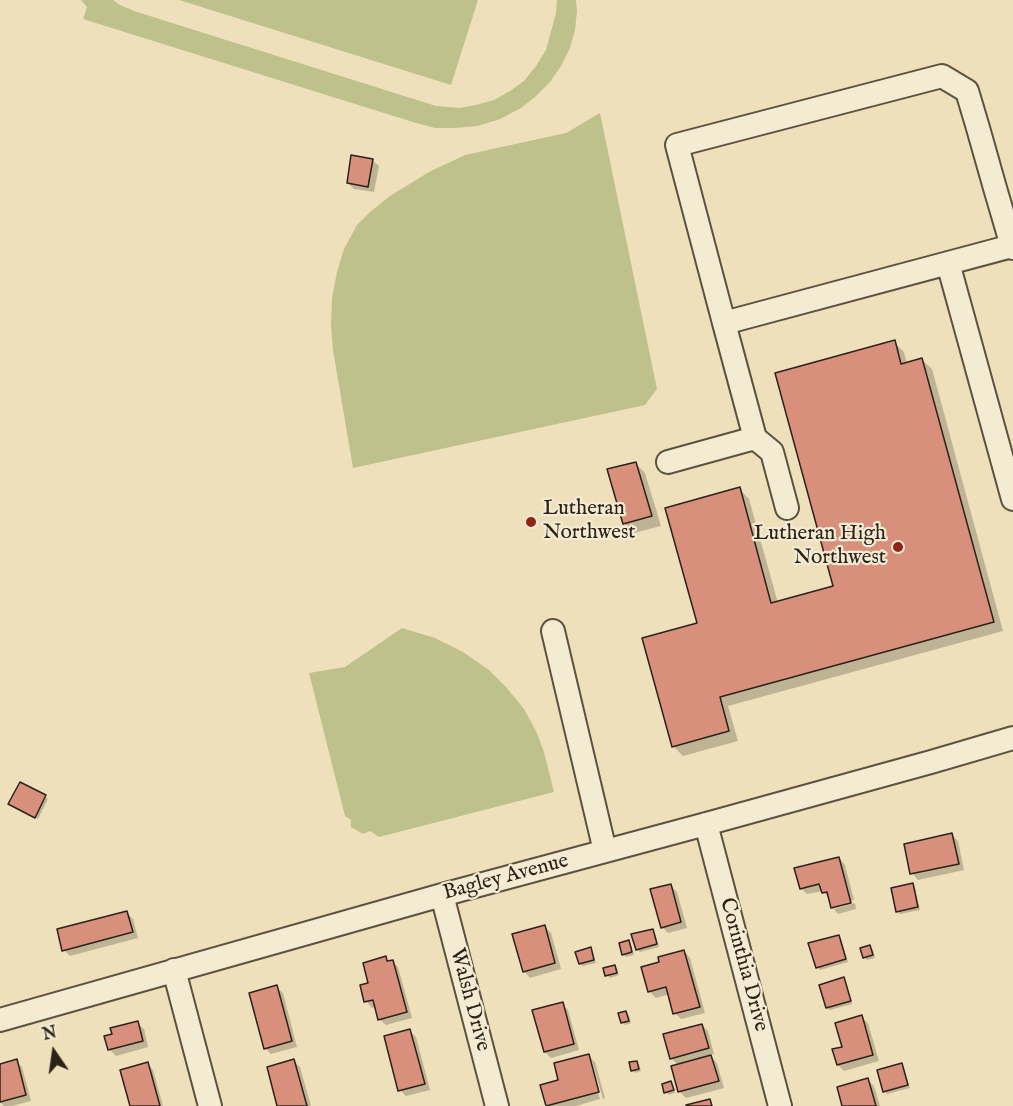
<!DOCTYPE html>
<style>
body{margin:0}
#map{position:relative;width:1013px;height:1106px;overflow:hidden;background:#eee0bb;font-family:"IM FELL English",serif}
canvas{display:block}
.north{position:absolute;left:24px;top:1022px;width:60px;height:60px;-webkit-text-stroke:4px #f4ebd3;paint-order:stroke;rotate:347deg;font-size:16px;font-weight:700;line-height:24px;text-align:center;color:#2c2217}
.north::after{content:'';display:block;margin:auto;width:21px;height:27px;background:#2c2217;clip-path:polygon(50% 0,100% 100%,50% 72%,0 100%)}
</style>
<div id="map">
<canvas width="1013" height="1106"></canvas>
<div class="north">N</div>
</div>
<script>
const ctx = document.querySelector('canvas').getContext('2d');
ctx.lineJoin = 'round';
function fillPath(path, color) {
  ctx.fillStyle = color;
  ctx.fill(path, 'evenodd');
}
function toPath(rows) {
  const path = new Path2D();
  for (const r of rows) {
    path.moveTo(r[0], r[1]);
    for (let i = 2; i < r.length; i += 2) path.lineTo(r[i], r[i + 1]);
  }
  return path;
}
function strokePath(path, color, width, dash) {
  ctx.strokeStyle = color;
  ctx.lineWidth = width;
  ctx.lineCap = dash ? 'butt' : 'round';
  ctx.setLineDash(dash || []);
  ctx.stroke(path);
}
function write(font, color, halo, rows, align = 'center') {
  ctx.font = font + ' "IM FELL English",serif';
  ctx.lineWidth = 4.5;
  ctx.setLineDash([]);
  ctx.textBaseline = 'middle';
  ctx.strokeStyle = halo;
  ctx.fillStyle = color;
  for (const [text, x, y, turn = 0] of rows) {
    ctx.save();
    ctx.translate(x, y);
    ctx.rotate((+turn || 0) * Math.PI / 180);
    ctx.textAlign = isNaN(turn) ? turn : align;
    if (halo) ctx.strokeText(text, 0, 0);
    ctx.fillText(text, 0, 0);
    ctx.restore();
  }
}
fillPath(toPath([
 [81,0,113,0,120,5,134,11,436,106,459,108,476,105,494,100,510,91,524,81,536,66,546,50,556,13,557,0,576,0,577,11,575,30,570,48,561,66,550,82,535,97,521,108,500,119,478,126,454,128,435,128,416,123,83,19,87,7],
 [179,0,478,0,451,85],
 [600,113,657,389,645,405,353,468,333,350,331,325,332,298,337,272,344,249,357,225,370,212,390,196,429,172,465,155,566,133],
 [402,628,435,638,463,652,489,670,506,687,524,709,536,731,544,752,554,792,379,837,370,831,363,834,351,827,351,820,345,816,309,673,345,667]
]), '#bfc18c');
fillPath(toPath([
 [372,160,379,166,374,192,354,189,348,183],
 [894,342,904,352,907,364,922,360,932,369,1003,631,728,706,738,741,683,756,673,746,699,624,739,489,749,499,778,603,835,587],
 [635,463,645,473,661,526,634,533,624,523],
 [45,797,48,799,38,819,10,804],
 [952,835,958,841,964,870,918,880,912,873],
 [839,858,845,865,854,900,834,906,834,909,855,903,856,909,838,914,832,907,830,900,823,891,807,894,801,888],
 [670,885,677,892,687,928,668,933,662,927],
 [912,885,915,888,920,910,900,914,897,911],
 [127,913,133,919,138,938,70,956,64,950],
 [545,927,551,933,561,969,530,978,524,971],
 [652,930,655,933,659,947,640,952,637,949],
 [838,936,841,939,848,962,820,970,817,967],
 [628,942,631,945,634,955,626,957,623,954],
 [870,947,873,949,875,958,867,960,864,957],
 [590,949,593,952,596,963,583,966,580,964],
 [684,951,690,958,705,1013,681,1019,675,1013,670,994,656,998,650,992,643,968,661,964],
 [385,958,389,962,392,961,398,967,412,1018,386,1025,379,1019,376,1007,372,1008,366,1001,370,984],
 [614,966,617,969,619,975,610,978,607,975],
 [843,979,846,982,852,1004,830,1010,827,1008],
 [276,987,283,993,297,1047,271,1054,265,1048],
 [562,1004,568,1010,579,1050,551,1058,545,1052],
 [626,1013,629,1015,631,1023,625,1025,622,1022],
 [861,1017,868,1023,879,1061,844,1071,838,1065,844,1048],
 [137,1023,144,1029,148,1047,116,1056,110,1050],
 [702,1025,708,1031,714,1054,709,1055,717,1063,724,1088,686,1098,680,1092,673,1067,679,1066,671,1058],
 [410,1031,416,1037,430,1090,406,1096,400,1090],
 [588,1056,595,1062,605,1098,603,1099,592,1061,589,1061,600,1099,576,1106,548,1106,542,1086,560,1081],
 [16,1061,22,1067,31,1101,12,1106,4,1106,0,1102,0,1065],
 [294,1061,300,1067,311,1106,279,1106],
 [636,1062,639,1065,641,1071,635,1073,632,1070],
 [147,1064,153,1070,163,1106,132,1106],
 [902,1065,904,1068,910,1088,887,1094,885,1091],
 [868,1080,874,1086,880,1106,844,1106],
 [671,1083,673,1085,675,1093,669,1095,666,1092]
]), '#0003');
const building = toPath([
 [351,155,373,159,368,187,347,183,351,155],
 [895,340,901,364,922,358,994,622,720,697,729,731,672,747,642,638,697,623,665,508,740,487,771,603,833,586,775,373,895,340],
 [636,462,652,516,623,524,607,469,636,462],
 [20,782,46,795,35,818,8,804,20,782],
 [952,833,959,864,910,874,904,844,952,833],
 [839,857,851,903,831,908,827,892,822,893,819,884,800,889,794,868,839,857],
 [913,883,918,907,896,912,891,888,913,883],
 [671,884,681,922,661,928,650,889,671,884],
 [127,911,133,932,62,951,57,929,127,911],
 [545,925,555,963,523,972,512,934,545,925],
 [653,929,657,944,636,950,631,934,653,929],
 [839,935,846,959,816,968,808,943,839,935],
 [629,940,632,952,622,955,619,943,629,940],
 [870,945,873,955,863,958,860,948,870,945],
 [591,947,594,960,579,964,575,952,591,947],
 [684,950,700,1007,673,1014,666,987,648,992,641,967,659,962,658,957,684,950],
 [386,956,387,961,393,960,407,1012,378,1020,373,1000,364,1002,360,985,368,983,363,963,386,956],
 [615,965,617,973,605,976,603,968,615,965],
 [844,977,851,1001,826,1008,819,985,844,977],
 [277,985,292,1041,264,1049,249,993,277,985],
 [563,1002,574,1044,544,1052,532,1010,563,1002],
 [626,1011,629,1021,621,1023,618,1013,626,1011],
 [862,1015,873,1055,837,1065,832,1049,842,1047,835,1023,862,1015],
 [138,1021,143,1041,108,1050,104,1036,112,1034,110,1028,138,1021],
 [702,1024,709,1048,670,1059,663,1034,702,1024],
 [410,1029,425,1084,398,1091,384,1036,410,1029],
 [589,1054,599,1092,546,1106,540,1085,558,1080,554,1063,589,1054],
 [711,1055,719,1081,678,1092,671,1066,711,1055],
 [17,1059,26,1095,0,1102,0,1064,17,1059],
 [294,1059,307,1106,277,1106,267,1067,294,1059],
 [637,1061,639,1069,631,1071,629,1062,637,1061],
 [148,1062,160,1106,130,1106,120,1070,148,1062],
 [902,1063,908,1085,883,1092,877,1070,902,1063],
 [868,1078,876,1106,842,1106,837,1087,868,1078],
 [671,1081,674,1090,664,1093,662,1084,671,1081],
 [710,1099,712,1106,686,1106,686,1105,710,1099]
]);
fillPath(building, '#d8907c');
strokePath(building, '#2c2217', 1.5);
const minor = toPath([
 [1012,246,724,323,677,145,942,76,967,91,978,128,995,188,1012,246,1013,248],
 [948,263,1013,499],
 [755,438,772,452,787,508],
 [668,462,755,438,724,323],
 [553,631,605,851],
 [706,824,780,1106],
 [442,895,497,1106],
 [174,970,210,1106],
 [0,1020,442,895,706,824,931,762,1013,738]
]);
strokePath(minor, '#5c5240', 26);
strokePath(minor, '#f4ebd3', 22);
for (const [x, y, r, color] of [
 [531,522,6,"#8f2418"],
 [898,547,6,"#8f2418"]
]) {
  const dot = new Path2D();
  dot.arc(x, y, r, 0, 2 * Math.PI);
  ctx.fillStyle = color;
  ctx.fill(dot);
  strokePath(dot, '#f4ebd3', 2);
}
write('21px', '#2c2217', '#f4ebd3', [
 ["Lutheran",543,510],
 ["Northwest",543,534],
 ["Lutheran High",886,535,"right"],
 ["Northwest",886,559,"right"]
], 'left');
write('21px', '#2c2217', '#f4ebd3', [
 ["Bagley Avenue",506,878,-15],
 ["Corinthia Drive",743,965,75],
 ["Walsh Drive",469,1000,75]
]);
</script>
